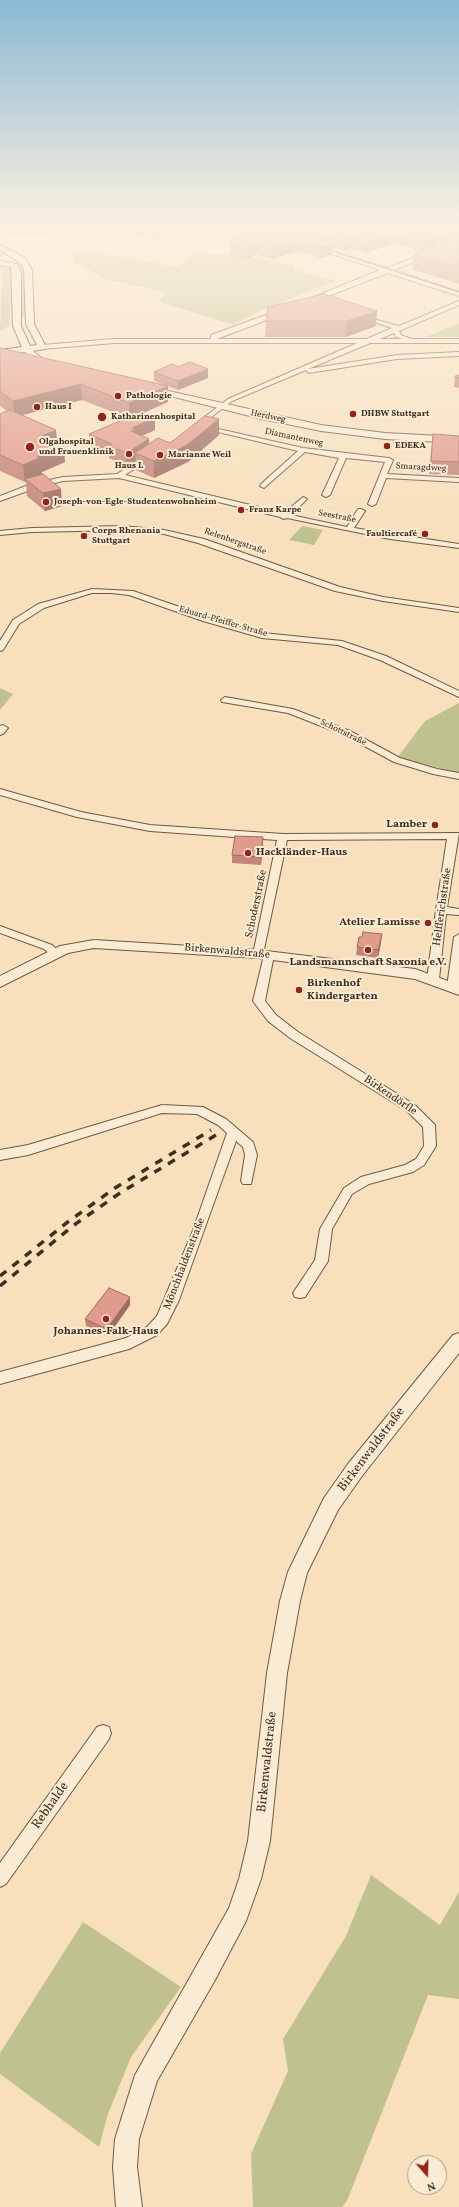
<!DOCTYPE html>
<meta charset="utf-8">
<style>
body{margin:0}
#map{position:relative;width:459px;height:2207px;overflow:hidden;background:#f8e0bd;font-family:Vollkorn,serif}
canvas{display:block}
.north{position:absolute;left:407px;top:2155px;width:40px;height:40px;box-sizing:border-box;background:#faebd4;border:1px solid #ae9f8c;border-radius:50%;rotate:160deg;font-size:11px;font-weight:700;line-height:16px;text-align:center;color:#3d2e20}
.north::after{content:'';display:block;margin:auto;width:14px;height:18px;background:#8f2418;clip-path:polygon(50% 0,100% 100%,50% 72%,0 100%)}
</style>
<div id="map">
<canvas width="459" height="2207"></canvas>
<div class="north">N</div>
</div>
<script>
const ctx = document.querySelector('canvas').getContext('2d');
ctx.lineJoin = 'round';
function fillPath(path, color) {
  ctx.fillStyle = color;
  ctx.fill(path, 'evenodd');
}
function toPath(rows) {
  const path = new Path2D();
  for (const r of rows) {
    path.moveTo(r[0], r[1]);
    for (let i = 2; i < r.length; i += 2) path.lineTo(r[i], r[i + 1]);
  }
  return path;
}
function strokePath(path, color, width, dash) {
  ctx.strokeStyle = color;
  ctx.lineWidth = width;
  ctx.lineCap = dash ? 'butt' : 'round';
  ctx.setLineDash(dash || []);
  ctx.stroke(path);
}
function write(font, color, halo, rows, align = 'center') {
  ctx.font = font + ' Vollkorn,serif';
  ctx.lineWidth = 4;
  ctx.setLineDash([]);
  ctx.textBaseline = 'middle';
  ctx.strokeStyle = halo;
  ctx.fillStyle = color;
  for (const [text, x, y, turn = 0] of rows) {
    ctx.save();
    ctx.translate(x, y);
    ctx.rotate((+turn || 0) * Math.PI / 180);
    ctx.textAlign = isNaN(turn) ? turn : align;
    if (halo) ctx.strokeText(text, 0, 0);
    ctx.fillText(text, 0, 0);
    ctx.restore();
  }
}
fillPath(toPath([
 [82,250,179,267,192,256,193,253,222,254,247,260,251,257,295,266,293,269,335,281,257,312,237,322,235,325,159,302,165,292,105,279,75,262,72,255],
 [17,263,19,263,26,272,26,316,22,318,20,317,20,272],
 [0,266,11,266,13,273,9,326,0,331,2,279],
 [459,323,459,337,426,337],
 [302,526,323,530,314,545,289,540],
 [0,688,13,694,0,710],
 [459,703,459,773,397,758,425,721],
 [371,1875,440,1925,459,1892,459,1999,428,1995,347,2201,342,2207,253,2207,251,2154,288,2071,283,2039,346,1936],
 [83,1922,181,1987,131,2057,108,2114,99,2147,0,2074,0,2053]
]), '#bfc28f');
const minor = toPath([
 [0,251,3,254,0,256,0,251],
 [0,261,13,263,16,265,13,267,0,265,0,261],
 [459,301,459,305,399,331,401,335,413,340,413,342,396,337,394,333,308,369,397,355,459,352,459,356,397,359,309,373,306,370,232,401,201,425,303,448,389,458,393,460,387,474,459,478,459,482,386,478,376,504,372,506,368,504,385,462,346,458,330,495,326,497,322,495,339,458,305,452,264,488,260,486,261,484,298,451,193,426,228,399,392,328,359,317,359,315,399,326,459,301],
 [147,454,154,456,125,475,284,513,303,497,307,499,291,515,347,527,358,509,361,509,365,511,354,528,459,544,459,548,390,539,287,518,284,519,280,517,119,478,63,481,36,488,0,501,0,496,31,484,63,477,117,474,147,454],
 [123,526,164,530,204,539,340,587,383,597,459,608,459,612,383,601,335,591,198,543,164,534,123,530,32,532,0,535,0,531,32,528,123,526],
 [92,589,133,591,209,617,263,633,342,641,386,656,459,691,459,697,380,660,338,645,262,638,203,621,129,595,111,593,92,593,44,608,19,624,3,650,0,651,0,641,13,620,38,604,92,589],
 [225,697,293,709,350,731,400,758,437,769,459,773,459,779,433,774,394,762,344,735,288,713,222,702,221,700,225,697],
 [3,725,8,728,3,734,0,735,0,726,3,725],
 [0,789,81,812,150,825,283,834,459,833,447,907,459,909,459,915,446,914,439,979,433,983,427,979,436,910,447,839,287,840,263,954,258,958,253,954,277,840,150,831,77,817,0,795,0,789],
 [0,926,52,945,61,953,60,956,52,956,44,949,0,933,0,926],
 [459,934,459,989,453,991,447,987,454,937,459,934],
 [269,951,274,955,265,1001,276,1015,298,1032,415,1105,435,1125,436,1146,424,1165,413,1172,369,1184,352,1194,332,1229,328,1261,305,1297,300,1298,295,1297,293,1293,315,1260,320,1229,344,1188,361,1177,405,1165,416,1159,424,1146,423,1127,407,1111,290,1038,268,1021,253,1001,264,955,269,951],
 [162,1105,203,1107,226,1119,253,1142,257,1155,251,1184,243,1184,241,1181,245,1155,243,1147,236,1141,179,1300,167,1324,157,1335,129,1349,0,1384,0,1372,126,1338,147,1327,157,1316,192,1233,227,1133,218,1125,197,1114,162,1113,28,1155,0,1160,0,1150,28,1145,162,1105],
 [103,1725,109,1727,111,1733,109,1739,6,1884,0,1887,0,1863,97,1727,103,1725]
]);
const tertiary = toPath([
 [459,240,459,244,394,270,459,292,459,296,387,273,311,303,304,301,380,270,311,247,311,245,387,268,459,240],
 [285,308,289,310,288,312,217,339,459,339,459,343,114,343,42,349,38,347,42,345,114,339,211,339,211,335,285,308],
 [24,347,30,347,35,353,54,366,47,368,29,357,23,349,24,347],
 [146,386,321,425,385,433,459,437,459,443,385,439,321,431,262,419,146,390,146,386],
 [94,940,258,950,415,969,459,985,459,995,415,979,258,958,94,948,68,953,0,987,0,976,60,946,94,940],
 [459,1333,459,1353,362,1476,338,1510,307,1573,300,1601,287,1673,270,1841,261,1879,246,1921,215,1980,157,2081,139,2139,137,2167,142,2207,116,2207,113,2167,115,2139,135,2075,229,1908,239,1879,248,1841,267,1673,280,1601,288,1572,324,1498,348,1464,453,1335,459,1333]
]);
const secondary = toPath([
 [0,245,25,258,32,270,34,324,46,347,45,349,0,356,0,350,22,347,13,326,11,264,17,264,21,274,21,326,30,346,37,345,26,324,24,270,19,262,0,250,0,245]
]);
strokePath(minor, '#6c5a47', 2);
strokePath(tertiary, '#6c5a47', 2);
strokePath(secondary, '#3d2e20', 2);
fillPath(minor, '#faebd4');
fillPath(tertiary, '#faebd4');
fillPath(secondary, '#faebd4');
strokePath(toPath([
 [323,248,459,292]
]), '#3d2e20', 1);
strokePath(toPath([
 [0,1276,69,1221,115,1188,211,1130],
 [0,1286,74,1225,120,1193,216,1135]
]), '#3d2e20', 3.5, [8, 8]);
fillPath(toPath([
 [0,227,88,227,59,234,53,233,45,235,14,236,0,231],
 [241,227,360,227,364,230,456,230,456,233,459,232,459,284,412,269,414,254,421,251,393,243,393,244,365,253,350,249,344,251,333,247,332,255,320,258,299,251,271,259,256,254,247,260,230,256,230,237,246,234,241,231],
 [130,229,160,230,156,238,130,237],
 [377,311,376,326,346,337,265,337,266,321],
 [0,348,168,402,143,413,155,418,155,430,142,436,149,444,170,443,219,435,188,462,154,478,136,470,136,460,127,466,109,458,109,455,90,447,89,434,128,418,82,400,22,415,56,430,57,443,65,462,42,472,42,474,62,506,45,511,27,496,26,482,25,482,0,471,0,414,7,411,0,406],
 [178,367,208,369,208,378,178,390,154,381,154,372],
 [459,375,459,388,454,387,455,376],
 [433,434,459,436,459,475,429,474],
 [263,845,261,865,232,863,232,855],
 [382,934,381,942,378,958,356,955,357,947,362,937],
 [130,1305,108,1336,86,1326,85,1319]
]), '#c28578');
fillPath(toPath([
 [44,227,52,227,53,233,45,235],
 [58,227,88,227,59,234],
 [157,227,160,227,160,230,156,238,155,230],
 [456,230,456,240,443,243,436,241,435,247,423,252,424,242],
 [394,233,393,244,365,253,365,243],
 [351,238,350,249,344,251,344,240],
 [300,241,299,251,271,259,271,249],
 [256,244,256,254,247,260,247,249],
 [333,244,332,255,320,258,321,248],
 [377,311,376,326,346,337,347,321],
 [208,369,208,378,178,390,178,381],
 [81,384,82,400,15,417,13,401],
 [168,386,168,402,129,419,129,403],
 [155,418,155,430,136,438,131,431,132,428],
 [219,419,219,435,188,462,154,478,154,461],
 [56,430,57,447,42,436],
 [149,439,150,451,135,453,136,460,127,466,127,453],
 [64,446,65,462,42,472,42,475,25,479,26,482,25,482,23,465,37,457],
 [61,489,62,506,45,511,43,493],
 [263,837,263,845,261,865,261,857],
 [382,934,381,942,378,958,378,950],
 [130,1297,130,1305,108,1336,107,1329]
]), '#9e6c62');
const building = toPath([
 [130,227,157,227,155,230,130,229,130,227],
 [253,227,284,227,333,244,321,248,300,241,271,249,256,244,247,249,230,246,230,237,259,231,253,227],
 [305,227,360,227,364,230,375,227,394,233,365,243,351,238,344,240,305,227],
 [393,227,445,227,456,230,424,242,384,230,393,227],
 [459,232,459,268,414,254,443,243,436,241,459,232],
 [324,294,377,311,347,321,266,321,268,307,324,294],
 [0,348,168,386,129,403,81,384,13,401,0,391,0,348],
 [190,362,208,369,178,381,154,372,172,364,178,367,190,362],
 [459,375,459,378,455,377,455,376,459,375],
 [10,410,56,430,42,436,64,446,37,457,40,458,23,465,0,455,0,414,10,410],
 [141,412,155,418,132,428,136,429,131,431,149,439,127,453,109,446,112,444,89,434,141,412],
 [205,416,219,419,187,445,154,461,135,453,158,438,170,443,205,416],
 [433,434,459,436,459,462,431,461,433,434],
 [43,474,61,489,43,493,25,479,43,474],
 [235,836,263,837,261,857,232,855,235,836],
 [363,932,382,934,378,950,357,947,359,937,362,937,363,932],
 [109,1288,130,1297,107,1329,85,1319,109,1288]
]);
fillPath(building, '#e19b8c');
strokePath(building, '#9e6c62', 1);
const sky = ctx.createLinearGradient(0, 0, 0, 536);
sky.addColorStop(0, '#8ab8d3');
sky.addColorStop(0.42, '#fcf1e1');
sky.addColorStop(1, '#fcf1e100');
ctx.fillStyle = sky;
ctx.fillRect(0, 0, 459, 536);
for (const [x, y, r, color] of [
 [118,396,4,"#8f2418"],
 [37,407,4,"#8f2418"],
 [353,414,4,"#8f2418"],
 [102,417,5,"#8f2418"],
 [387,446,4,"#8f2418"],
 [30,447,5,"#8f2418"],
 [129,454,4,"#8f2418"],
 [160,455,4,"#8f2418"],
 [46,502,4,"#8f2418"],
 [241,510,4,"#8f2418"],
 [425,534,4,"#8f2418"],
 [84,536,4,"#8f2418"],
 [435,825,4,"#8f2418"],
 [248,853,4,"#8f2418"],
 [428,923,4,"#8f2418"],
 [368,950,4,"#8f2418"],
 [299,990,4,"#8f2418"],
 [106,1319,4,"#8f2418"]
]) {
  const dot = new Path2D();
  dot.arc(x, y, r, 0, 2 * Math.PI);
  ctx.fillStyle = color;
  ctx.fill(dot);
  strokePath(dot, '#faebd4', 1.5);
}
write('bold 9px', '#3d2e20', '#faebd4', [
 ["Pathologie",126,396],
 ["Haus I",45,407],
 ["DHBW Stuttgart",361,414],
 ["Katharinenhospital",111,417],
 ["Olgahospital",39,442],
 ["und Frauenklinik",39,452],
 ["EDEKA",395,446],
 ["Marianne Weil",168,455],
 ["Haus L",129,466,"center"],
 ["Joseph-von-Egle-Studentenwohnheim",54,502],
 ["Franz Karpe",249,510],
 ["Corps Rhenania",92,531],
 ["Stuttgart",92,541],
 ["Faultiercafé",417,534,"right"]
], 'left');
write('9px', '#3d2e20', '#faebd4', [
 ["Herdweg",268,417,12],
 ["Diamantenweg",294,438,12],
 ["Smaragdweg",421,468,3],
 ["Seestraße",337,517,11],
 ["Relenbergstraße",235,542,19],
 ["Eduard-Pfeiffer-Straße",223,622,16],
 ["Schottstraße",343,733,26]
]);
write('bold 11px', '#3d2e20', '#faebd4', [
 ["Lamber",427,825],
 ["Hackländer-Haus",256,853,"left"],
 ["Atelier Lamisse",420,923],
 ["Landsmannschaft Saxonia e.V.",368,963,"center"],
 ["Birkenhof",307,984,"left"],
 ["Kindergarten",307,997,"left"],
 ["Johannes-Falk-Haus",106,1332,"center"]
], 'right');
write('11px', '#3d2e20', '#faebd4', [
 ["Schoderstraße",257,904,-78],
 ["Helfferichstraße",443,907,-82],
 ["Birkenwaldstraße",227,952,5],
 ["Birkendörfle",390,1096,34],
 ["Mönchhaldenstraße",185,1264,-69]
]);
write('13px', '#3d2e20', '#faebd4', [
 ["Birkenwaldstraße",372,1450,-53],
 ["Birkenwaldstraße",268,1762,-84],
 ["Rebhalde",51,1806,-55]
]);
</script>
